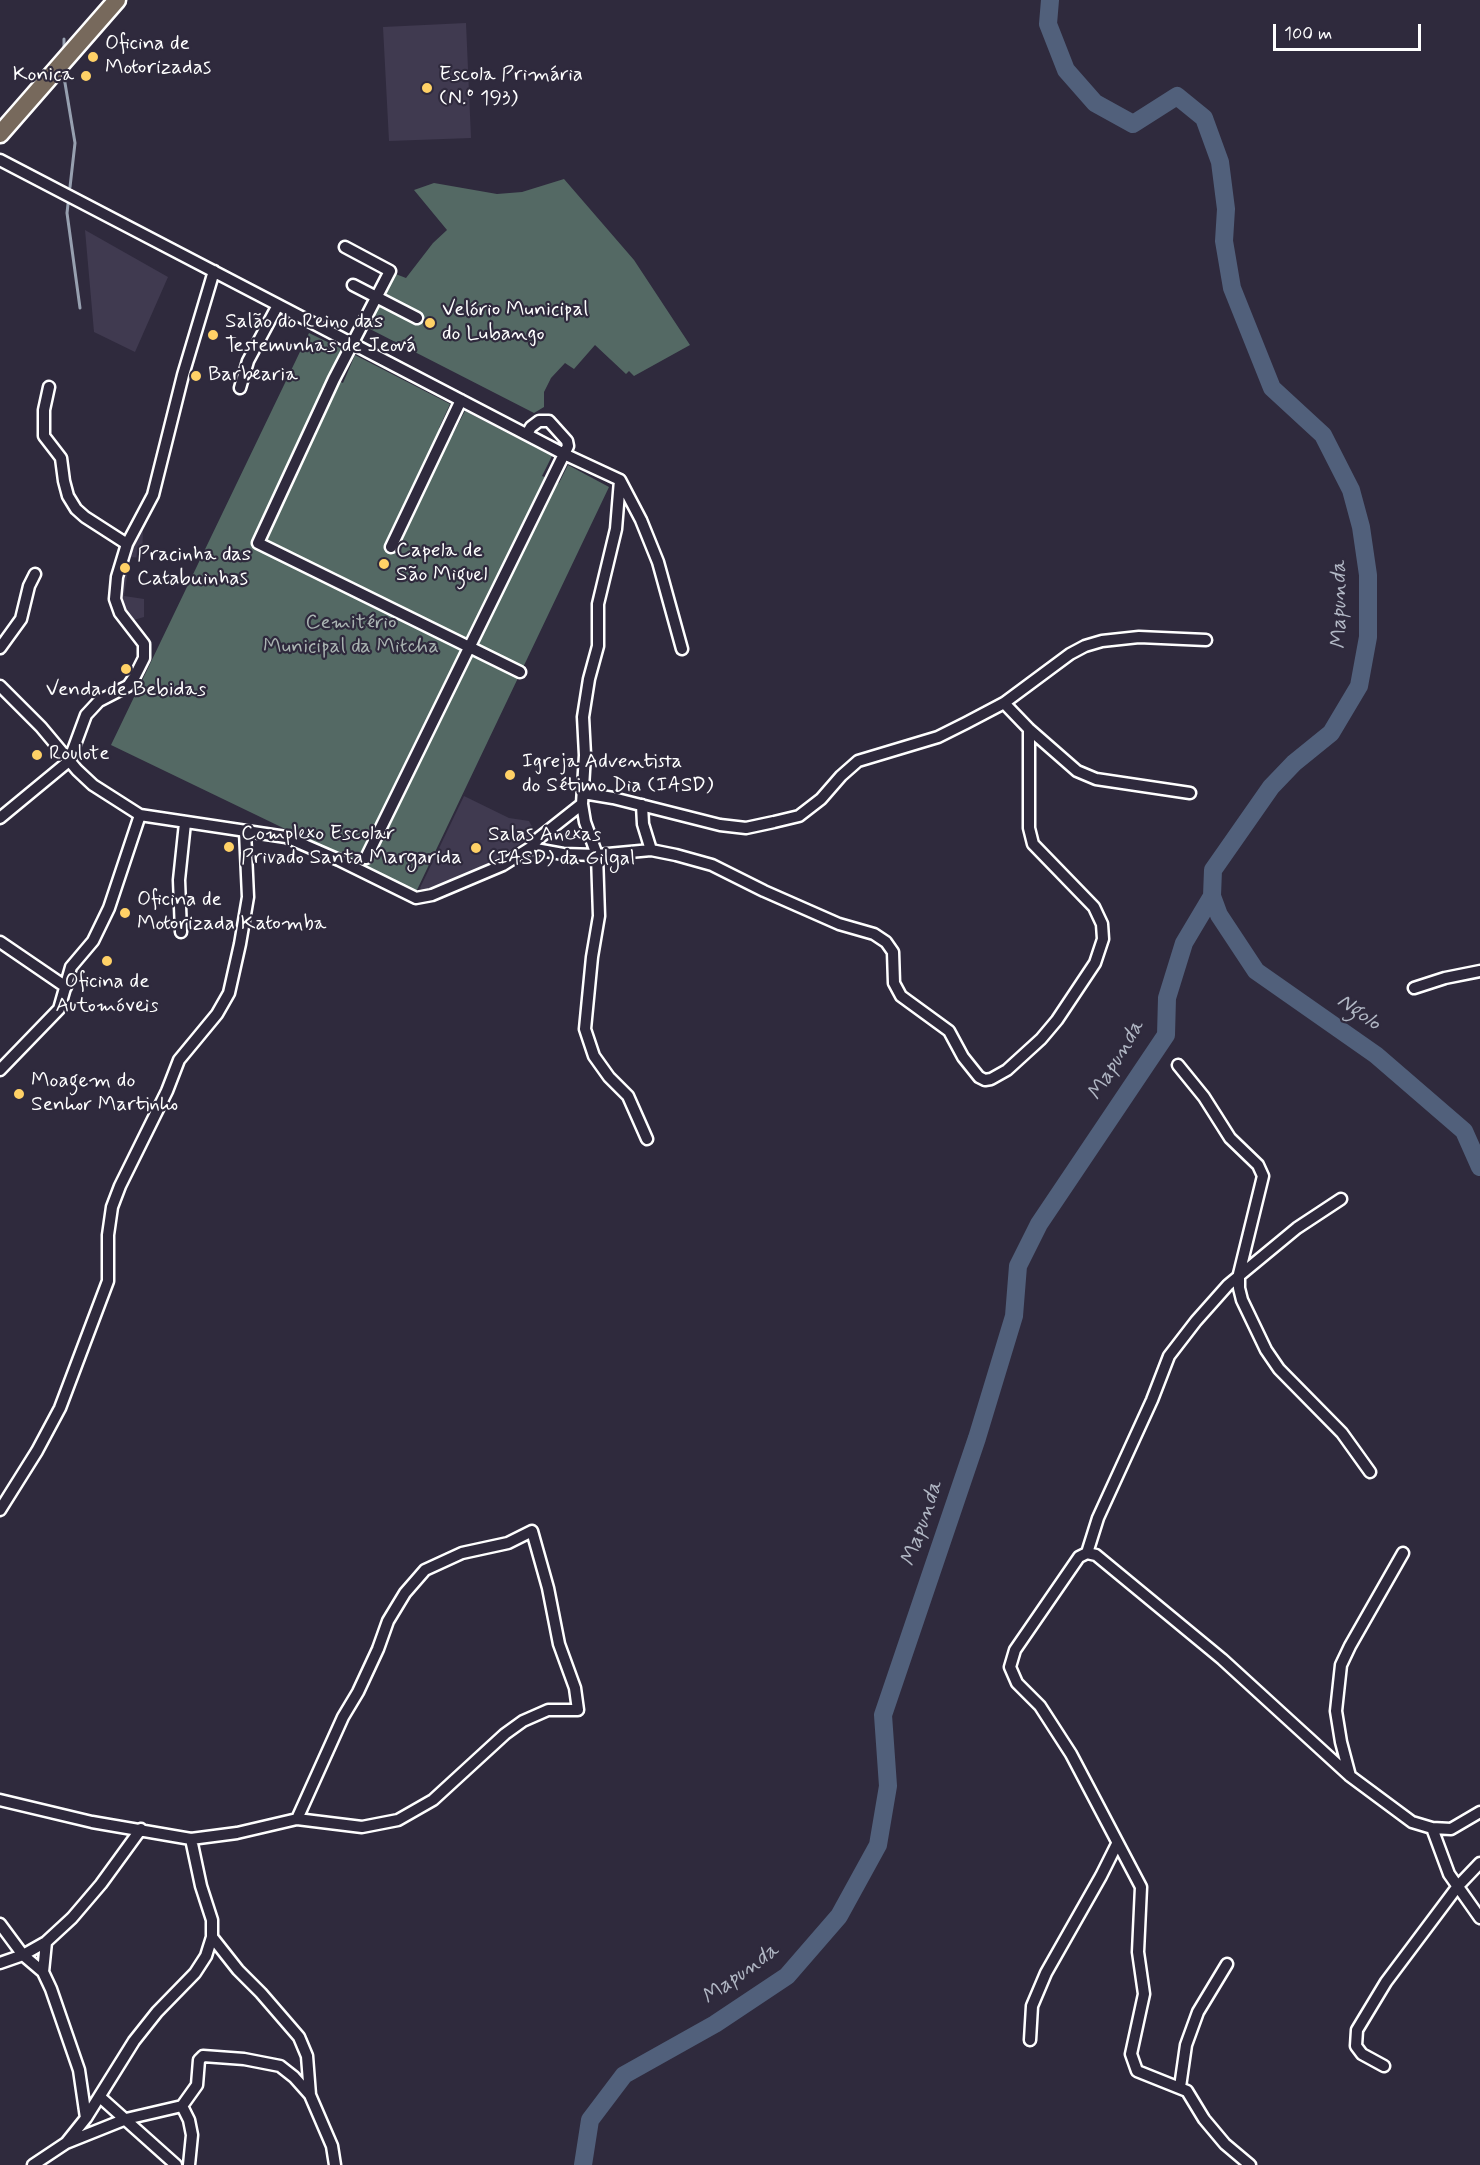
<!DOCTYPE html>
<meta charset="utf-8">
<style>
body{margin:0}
#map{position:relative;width:1480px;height:2165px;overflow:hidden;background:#2f2a3d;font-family:Mynerve,sans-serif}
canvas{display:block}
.scale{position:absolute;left:1273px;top:24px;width:148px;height:27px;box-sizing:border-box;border:3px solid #fff;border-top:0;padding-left:8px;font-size:18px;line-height:21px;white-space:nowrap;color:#fff;-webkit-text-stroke:4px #2f2a3d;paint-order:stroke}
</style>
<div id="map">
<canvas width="1480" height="2165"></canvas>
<div class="scale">100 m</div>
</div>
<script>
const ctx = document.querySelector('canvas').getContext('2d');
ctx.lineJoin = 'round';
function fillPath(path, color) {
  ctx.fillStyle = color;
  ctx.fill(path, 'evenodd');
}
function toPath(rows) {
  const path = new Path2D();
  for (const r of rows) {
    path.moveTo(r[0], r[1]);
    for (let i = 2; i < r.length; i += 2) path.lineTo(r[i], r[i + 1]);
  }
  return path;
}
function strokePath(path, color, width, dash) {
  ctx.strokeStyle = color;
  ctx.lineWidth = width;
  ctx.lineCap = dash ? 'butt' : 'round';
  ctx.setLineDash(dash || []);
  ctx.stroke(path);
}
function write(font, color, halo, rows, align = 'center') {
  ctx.font = font + ' Mynerve,sans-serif';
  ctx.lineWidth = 4.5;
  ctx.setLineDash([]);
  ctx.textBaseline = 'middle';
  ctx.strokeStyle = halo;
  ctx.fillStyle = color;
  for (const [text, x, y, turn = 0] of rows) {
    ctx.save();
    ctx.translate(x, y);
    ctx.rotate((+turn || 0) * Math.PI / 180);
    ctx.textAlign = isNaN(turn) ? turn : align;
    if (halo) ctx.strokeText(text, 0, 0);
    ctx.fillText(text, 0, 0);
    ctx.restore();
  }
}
fillPath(toPath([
 [466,23,471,138,389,141,383,27],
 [85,230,168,277,135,352,94,332],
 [139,526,143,529,142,558,130,557,124,596,144,599,144,617,130,621,117,598,118,578],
 [464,796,509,818,529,821,536,834,491,862,423,891,420,888]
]), '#403a50');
fillPath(toPath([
 [564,179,634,260,690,345,634,376,629,371,626,374,595,345,574,369,565,363,551,378,544,392,544,407,534,413,366,327,393,273,406,278,433,243,447,230,414,190,434,183,497,194,522,192],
 [309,333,342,349,329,377,343,383,355,355,450,404,439,428,453,434,465,411,552,456,542,476,559,483,568,465,609,487,416,892,111,745]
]), '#546964');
strokePath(toPath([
 [64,52,64,39],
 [63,71,75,143,70,187],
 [68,204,67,213,80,308]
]), '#97a0b0', 3);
strokePath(toPath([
 [1212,896,1219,915,1256,971,1376,1055,1464,1131,1480,1167],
 [583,2165,590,2120,624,2075,715,2024,787,1976,839,1916,878,1845,888,1786,883,1715,977,1438,1014,1316,1018,1266,1039,1224,1166,1035,1167,998,1184,943,1212,896,1213,870,1271,787,1294,763,1331,733,1359,686,1368,637,1368,575,1361,527,1351,490,1323,435,1272,388,1232,288,1224,241,1226,209,1220,162,1204,118,1177,96,1133,124,1095,103,1066,70,1048,24,1050,0]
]), '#51607b', 18);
const street = toPath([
 [0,160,564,454,620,480],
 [345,247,390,271,334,379,258,543,520,672],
 [353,285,417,318],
 [49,387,44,410,44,436,61,458,64,481,68,496,76,509,85,517,127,544],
 [240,388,248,361,278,305],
 [620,480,616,529,598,604,598,646,589,679,583,717,585,755,582,804,585,822,597,855,599,916,592,957,585,1029,594,1056,609,1077,628,1096,647,1139],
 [620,480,641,520,658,562,682,649],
 [391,547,461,400],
 [0,648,21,619,29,586,35,574],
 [0,686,41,727,77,770,93,785,140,815,286,837,339,860,416,898,432,895,503,865,530,848,539,838,582,804],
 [1004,703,1029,729,1077,771,1096,779,1190,793],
 [583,793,613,798,720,825,746,828,774,822,799,816,821,799,841,776,858,761,938,737,966,723,1004,703,1070,654,1085,646,1102,641,1139,637,1206,640],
 [642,805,643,824,651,850],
 [0,818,69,761,86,715,99,701,128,686,135,676,144,658,144,644,120,613,115,599,117,577,127,544,153,495,183,375,214,271],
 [530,848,563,854,597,855,651,850,676,855,712,865,764,891,839,924,874,934,886,942,893,952,894,983,901,996,949,1031,963,1057,979,1077,985,1080,991,1079,1007,1070,1041,1039,1057,1020,1095,963,1103,939,1102,924,1094,907,1033,844,1029,828,1029,729],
 [366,858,568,446,567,441,549,421,539,421,531,427,527,434],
 [181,932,179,880,185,823],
 [0,942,66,987],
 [1414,988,1445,978,1480,971],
 [1178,1065,1204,1097,1230,1138,1258,1165,1263,1176,1239,1274,1239,1288,1242,1300,1266,1350,1279,1369,1342,1433,1370,1472],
 [0,1070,59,1009,71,967,93,941,109,908,140,815],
 [0,1510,37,1451,60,1408,108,1281,108,1235,112,1207,120,1186,167,1091,179,1060,217,1014,229,993,240,944,248,897,245,831],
 [1087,1553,1098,1518,1152,1400,1169,1356,1196,1321,1228,1285,1297,1228,1341,1199],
 [1350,1776,1341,1742,1336,1711,1341,1665,1350,1646,1403,1553],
 [0,1800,92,1822,191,1839,237,1833,297,1819,362,1827,398,1820,433,1800,505,1734,523,1721,548,1710,578,1710,575,1688,559,1644,548,1588,532,1531,508,1543,462,1553,425,1570,405,1593,388,1621,378,1649,358,1692,343,1717,297,1819],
 [1432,1828,1449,1874,1480,1918],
 [0,1924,23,1955,43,1972,51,1989,79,2070,86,2118],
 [212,1937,238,1970,261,1993,299,2037,307,2056,310,2095,332,2146,335,2165],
 [0,1963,23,1955,46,1942,72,1918,101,1884,141,1829],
 [43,1972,46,1942],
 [1030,2040,1032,2006,1046,1973,1101,1876,1117,1844],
 [1384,2066,1362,2054,1356,2046,1357,2030,1386,1982,1458,1886,1480,1863],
 [1180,2087,1186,2045,1198,2012,1227,1964],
 [100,2097,176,2165],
 [182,2106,189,2120,192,2135,189,2165],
 [66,2143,86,2118,134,2041,157,2012,195,1973,206,1956,212,1937,212,1920,201,1886,191,1839],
 [33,2165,66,2143,126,2119,182,2106,197,2085,199,2060,203,2056,244,2059,280,2066,294,2077,310,2095],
 [1250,2165,1225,2144,1204,2119,1187,2091,1137,2071,1131,2054,1144,1994,1138,1952,1141,1887,1071,1754,1040,1706,1017,1683,1010,1667,1015,1650,1079,1557,1087,1553,1096,1555,1222,1659,1350,1776,1412,1822,1432,1828,1451,1829,1480,1812]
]);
const primary = toPath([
 [0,134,117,0]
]);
strokePath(street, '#fff', 15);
strokePath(primary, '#fff', 21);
strokePath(street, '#2f2a3d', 10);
strokePath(primary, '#77695c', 16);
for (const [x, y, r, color] of [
 [93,57,6,"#ffd166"],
 [86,76,6,"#ffd166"],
 [427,88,6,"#ffd166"],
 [430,323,6,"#ffd166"],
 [213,335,6,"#ffd166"],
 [196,376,6,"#ffd166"],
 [384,564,6,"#ffd166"],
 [125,568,6,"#ffd166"],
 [126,669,6,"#ffd166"],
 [37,755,6,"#ffd166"],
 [510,775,6,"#ffd166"],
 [229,847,6,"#ffd166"],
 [476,848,6,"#ffd166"],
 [125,913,6,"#ffd166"],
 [107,961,6,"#ffd166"],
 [19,1094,6,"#ffd166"]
]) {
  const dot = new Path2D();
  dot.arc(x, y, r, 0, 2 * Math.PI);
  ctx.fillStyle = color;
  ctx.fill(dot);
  strokePath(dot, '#2f2a3d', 2);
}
write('21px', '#fff', '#2f2a3d', [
 ["Oficina de",105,45],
 ["Motorizadas",105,69],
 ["Konica",74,76,"right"],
 ["Escola Primária",439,76],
 ["(N.º 193)",439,100],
 ["Velório Municipal",442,311],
 ["do Lubango",442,335],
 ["Salão do Reino das",225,323],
 ["Testemunhas de Jeová",225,347],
 ["Barbearia",208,376],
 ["Capela de",396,552],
 ["São Miguel",396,576],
 ["Pracinha das",137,556],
 ["Catabuinhas",137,580],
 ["Venda de Bebidas",126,691,"center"],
 ["Roulote",49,755],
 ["Igreja Adventista",522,763],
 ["do Sétimo Dia (IASD)",522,787],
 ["Complexo Escolar",241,835],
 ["Privado Santa Margarida",241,859],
 ["Salas Anexas",488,836],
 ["(IASD) da Gilgal",488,860],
 ["Oficina de",137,901],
 ["Motorizada Katomba",137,925],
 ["Oficina de",107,983,"center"],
 ["Automóveis",107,1007,"center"],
 ["Moagem do",31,1082],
 ["Senhor Martinho",31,1106]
], 'left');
write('21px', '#aab4b2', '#2f2a3d', [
 ["Cemitério",351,624],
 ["Municipal da Mitcha",351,648]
]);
write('italic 22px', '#b1b7c4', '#2f2a3d', [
 ["Mapunda",1340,605,-90],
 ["Ngolo",1358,1013,35],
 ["Mapunda",1117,1061,-59],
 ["Mapunda",923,1524,-71],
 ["Mapunda",741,1975,-36]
]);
</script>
